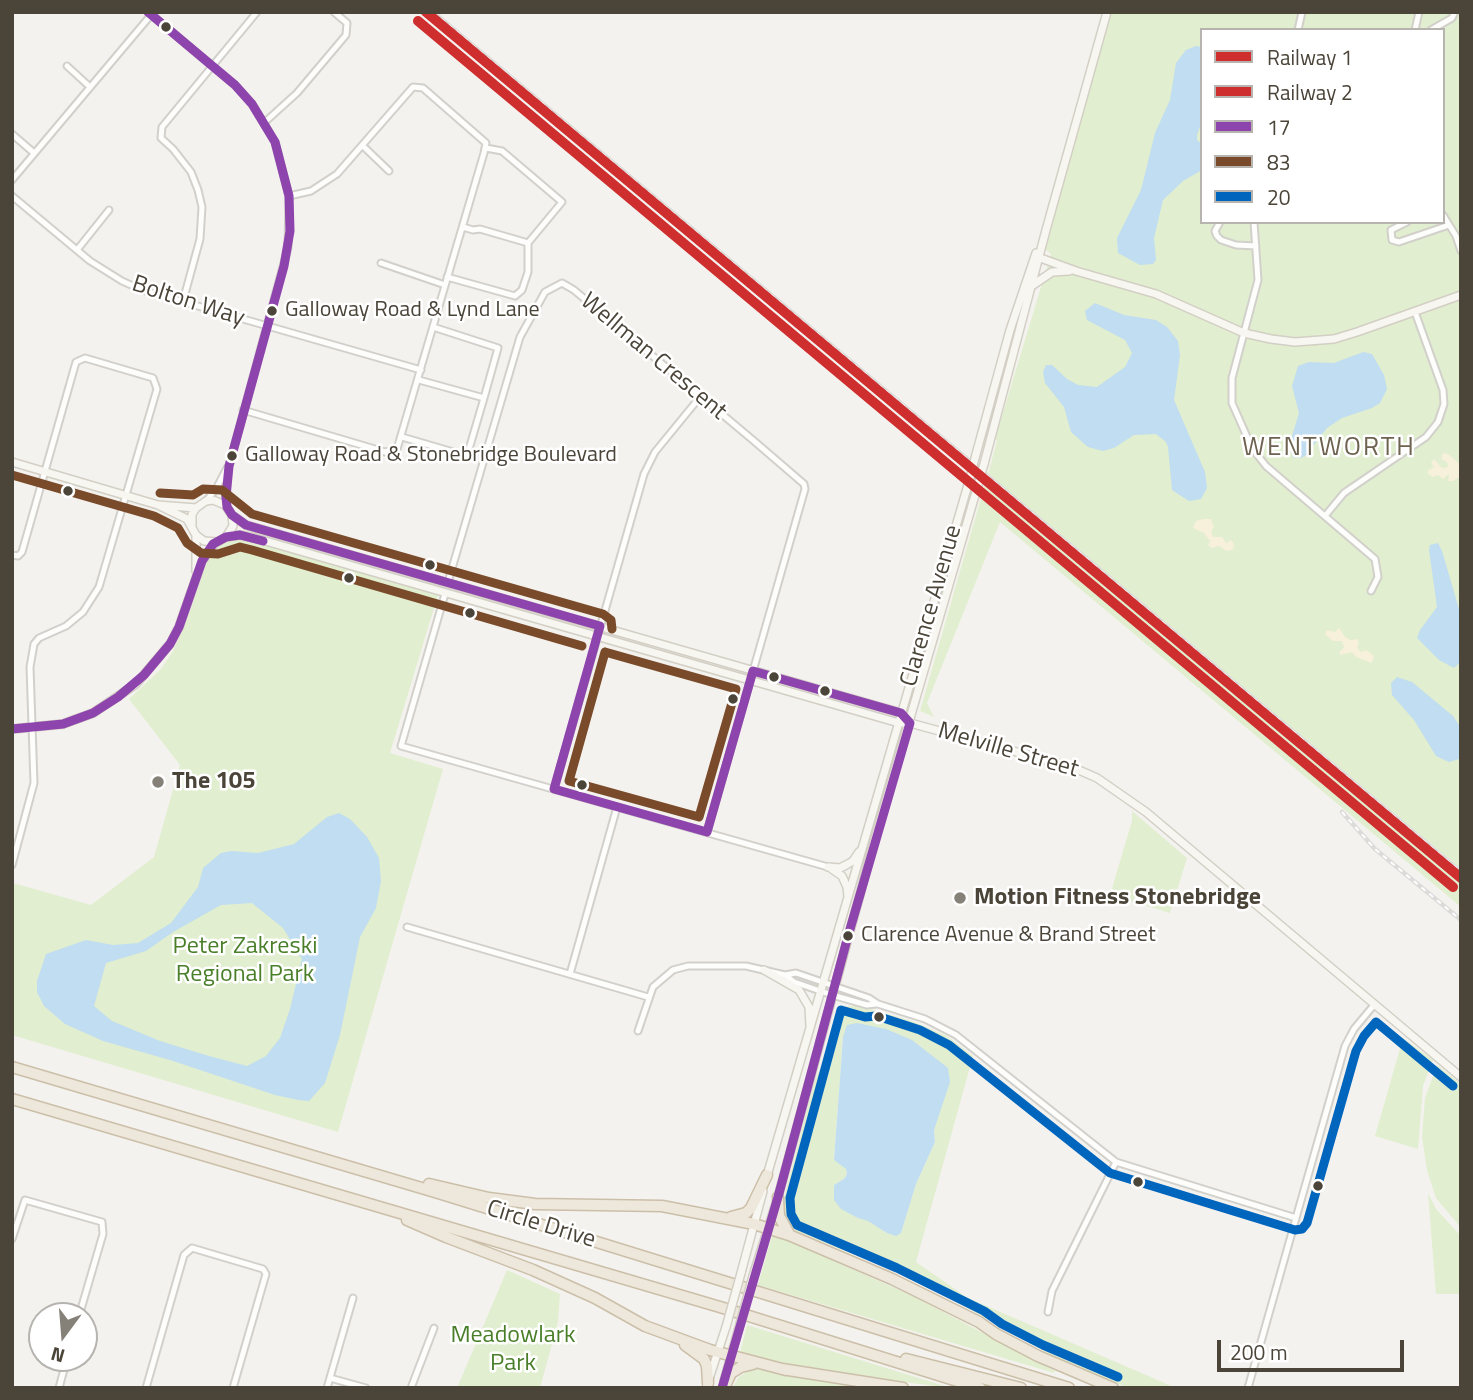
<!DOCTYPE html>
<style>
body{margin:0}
#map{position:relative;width:1473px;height:1400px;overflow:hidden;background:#f4f2ee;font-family:"Titillium Web",sans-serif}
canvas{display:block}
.frame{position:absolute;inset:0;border:14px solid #4b4439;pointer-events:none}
.legend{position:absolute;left:1200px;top:28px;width:245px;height:196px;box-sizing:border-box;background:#fff;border:2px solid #b7b4b0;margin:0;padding:9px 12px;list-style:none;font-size:21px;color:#4b4439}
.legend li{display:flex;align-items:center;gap:14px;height:35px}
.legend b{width:35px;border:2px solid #b7b4b0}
.north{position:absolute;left:28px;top:1302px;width:70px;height:70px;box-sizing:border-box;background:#fff;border:2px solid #b7b4b0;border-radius:50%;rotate:196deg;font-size:19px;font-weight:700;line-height:28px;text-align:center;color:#4b4439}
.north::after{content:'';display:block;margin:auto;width:24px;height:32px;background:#868178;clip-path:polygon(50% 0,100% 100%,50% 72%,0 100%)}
.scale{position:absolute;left:1217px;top:1340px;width:187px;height:32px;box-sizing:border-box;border:4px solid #4b4439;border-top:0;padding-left:9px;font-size:21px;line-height:24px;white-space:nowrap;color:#4b4439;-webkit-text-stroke:5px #fff;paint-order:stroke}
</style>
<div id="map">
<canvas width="1473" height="1400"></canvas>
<div class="frame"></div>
<ul class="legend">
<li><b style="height:9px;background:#cf2e2f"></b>Railway 1</li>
<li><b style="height:9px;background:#cf2e2f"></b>Railway 2</li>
<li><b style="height:9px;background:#8e44ad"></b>17</li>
<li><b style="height:9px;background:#7a4b2a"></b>83</li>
<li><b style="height:9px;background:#0065bd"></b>20</li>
</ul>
<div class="north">N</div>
<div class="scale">200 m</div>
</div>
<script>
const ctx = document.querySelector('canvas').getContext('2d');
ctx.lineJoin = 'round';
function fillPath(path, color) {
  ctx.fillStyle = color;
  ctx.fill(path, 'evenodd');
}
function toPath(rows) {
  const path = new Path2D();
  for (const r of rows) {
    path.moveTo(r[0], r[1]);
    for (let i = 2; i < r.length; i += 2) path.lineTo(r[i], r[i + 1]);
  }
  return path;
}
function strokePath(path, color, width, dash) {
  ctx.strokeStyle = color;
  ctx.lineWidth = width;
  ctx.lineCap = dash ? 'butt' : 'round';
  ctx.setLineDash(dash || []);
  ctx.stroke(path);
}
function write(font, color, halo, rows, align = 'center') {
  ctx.font = font + ' "Titillium Web",sans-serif';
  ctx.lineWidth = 5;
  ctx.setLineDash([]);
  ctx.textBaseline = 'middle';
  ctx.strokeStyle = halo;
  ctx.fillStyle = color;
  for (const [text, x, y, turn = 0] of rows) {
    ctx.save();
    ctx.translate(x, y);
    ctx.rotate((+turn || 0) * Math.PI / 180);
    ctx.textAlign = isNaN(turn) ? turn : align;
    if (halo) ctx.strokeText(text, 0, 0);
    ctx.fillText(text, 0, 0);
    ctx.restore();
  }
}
fillPath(toPath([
 [1111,12,1461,12,1461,869,988,474,997,441,995,439,1051,254,1046,250,1046,245,1049,230],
 [1202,30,1443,30,1443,222,1202,222],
 [985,484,1461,882,1461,907,1000,522,927,703,934,717,920,711],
 [240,535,438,595,390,753,443,769,338,1132,12,1035,13,883,91,905,154,857,180,765,129,699,161,669,173,651,188,618,210,553,223,541],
 [1132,811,1187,858,1170,913,1110,895,1132,821],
 [849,1006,859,1006,912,1021,947,1036,973,1056,916,1262,968,1298,1176,1388,1128,1388,1116,1383,1058,1359,955,1301,893,1270,790,1229,783,1219,782,1206,815,1080,823,1063,837,1017,841,1010],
 [843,1037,934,1130,935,1142,916,1184,901,1233,887,1233,868,1220,858,1218,834,1185,844,1179,847,1174,846,1169,834,1159],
 [1403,1038,1433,1060,1423,1086,1418,1149,1375,1136],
 [1437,1065,1461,1084,1461,1228,1436,1198,1427,1170,1422,1137,1425,1098],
 [1428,1193,1436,1209,1461,1236,1461,1294,1436,1294],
 [775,1235,915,1297,1055,1371,1054,1373,758,1285,772,1236],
 [507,1270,560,1294,558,1322,540,1388,457,1388],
 [747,1325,951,1388,794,1368,740,1353],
 [753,1368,769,1370,867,1388,732,1388,739,1377]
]), '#e1eecf');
fillPath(toPath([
 [1443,453,1448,454,1461,465,1461,476,1453,481,1448,481,1449,474,1443,479,1438,475,1433,477,1428,474,1428,470,1434,467,1431,463,1434,459,1442,468,1448,467,1447,462,1441,459],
 [1203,519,1211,519,1214,527,1211,532,1213,537,1222,537,1226,543,1231,540,1234,544,1233,550,1227,551,1219,546,1212,548,1208,545,1210,541,1204,533,1193,528,1196,521],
 [1339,628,1346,638,1351,640,1357,639,1359,643,1357,648,1361,652,1366,650,1372,654,1374,658,1371,663,1356,657,1352,652,1341,655,1339,653,1344,647,1342,641,1333,641,1325,634,1327,630,1335,632]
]), '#f7f0da');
fillPath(toPath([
 [1196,46,1202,47,1202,121,1197,135,1197,140,1202,144,1202,170,1183,181,1163,200,1154,238,1156,260,1153,264,1140,265,1118,253,1117,238,1141,190,1155,133,1170,100,1176,63,1186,50],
 [1095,303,1124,315,1156,320,1167,327,1178,341,1180,355,1174,400,1205,472,1207,488,1201,499,1189,501,1172,490,1168,447,1166,442,1156,434,1134,435,1114,448,1103,451,1088,447,1071,432,1064,407,1045,383,1043,372,1046,365,1052,365,1067,379,1078,385,1097,387,1125,367,1132,353,1125,340,1087,320,1085,311],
 [1363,352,1372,354,1384,375,1387,389,1380,403,1372,408,1342,418,1327,428,1306,455,1301,458,1293,458,1289,446,1299,413,1292,386,1298,366,1309,362,1334,363],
 [1438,543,1442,551,1461,616,1461,656,1460,662,1454,668,1439,660,1417,638,1420,630,1437,607,1429,550,1430,545],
 [1397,677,1412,682,1453,716,1461,728,1459,759,1449,762,1436,756,1414,720,1392,695,1391,683],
 [339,813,350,819,367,837,379,858,381,881,376,908,360,937,340,1035,325,1083,309,1101,298,1100,275,1095,170,1060,103,1041,65,1024,44,1006,37,992,37,981,46,954,86,940,113,945,138,943,171,923,198,887,203,868,221,853,231,851,258,853,294,844,327,817],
 [252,903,283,928,302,959,290,1009,280,1038,266,1056,247,1066,209,1056,160,1041,112,1021,94,1006,106,963,146,951,173,932,221,905],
 [857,1023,886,1029,912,1040,948,1068,950,1082,934,1130,935,1142,916,1184,901,1233,896,1236,887,1233,868,1221,858,1218,841,1209,834,1200,834,1185,844,1179,847,1174,846,1169,834,1160,843,1037,847,1025]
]), '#c0ddf1');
const street = toPath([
 [148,12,235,85,252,104,275,142,289,196,288,248,229,466,225,492,227,507],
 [1298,30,1302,12],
 [1415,30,1419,12],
 [1431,30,1452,18,1455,12],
 [67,66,90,87],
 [265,122,297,93,346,35,347,23,334,12],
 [12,134,34,153],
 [363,146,389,171],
 [486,148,502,151,562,202,528,243],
 [12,180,151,15],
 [12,196,90,261,122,281,142,290,421,370],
 [1443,215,1456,236,1461,251],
 [1220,222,1215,231,1217,236,1221,240,1236,245,1256,246],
 [1254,222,1258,280,1232,378,1232,403,1252,448,1266,466,1375,559,1378,577,1371,591],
 [1407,222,1391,230,1392,240,1399,242,1449,225],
 [77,250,109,210],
 [381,263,445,285],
 [447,277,515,296,522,290,528,272,528,243,480,229,473,230,463,227],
 [183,301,200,239,202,207,198,190,191,172,173,149,161,138,162,127,257,12],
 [433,327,498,348,484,398],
 [243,410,385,452,397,449,484,153,486,143,423,88,413,87,337,174,311,191,289,196],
 [402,437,467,456,484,398,419,380],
 [206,501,216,489,227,468],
 [1325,516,1344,493,1426,437,1438,422,1444,404,1443,390,1415,312],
 [12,555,18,556,22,552,76,362,85,358,153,378,157,389,99,587,83,612,66,626,39,638,34,644,30,667,34,783,12,865],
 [448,582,520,337,545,292,562,283,574,290,754,441,804,484,805,489,707,832],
 [445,594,401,746,828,867],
 [554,789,644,474,655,452,700,397],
 [407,927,648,997],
 [570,974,617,807],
 [785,975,796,973,869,998,878,1004,925,1019,956,1035,1116,1162,1296,1218,1345,1046,1354,1029,1374,1005],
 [638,1031,653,987,673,970,688,966,746,966,785,975,794,982,832,995,867,1005,876,1004],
 [12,1239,25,1200,102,1222,103,1234,79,1316],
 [1048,1312,1052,1291,1116,1162],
 [330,1378,366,1388],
 [59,1388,67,1358],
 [146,1388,184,1255,192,1248,263,1269,266,1274,233,1388],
 [327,1388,353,1298],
 [411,1388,434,1328],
 [1248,1388,1296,1218]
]);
const secondary = toPath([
 [1035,256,1076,271,1156,294,1244,333,1271,339,1295,342,1334,339,1357,332,1461,295],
 [1033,285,1052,272,1069,271],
 [975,458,1010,330,1036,253],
 [12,462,158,505,187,519,196,535,204,541,217,542,226,537,233,526,232,515,225,505,213,500,206,501,196,508,192,514,192,527],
 [984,464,1046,230,1107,12],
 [158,505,196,508],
 [232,515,246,525,901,713,910,723],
 [226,537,240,535,255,538,899,723,910,723,1072,767,1097,778,1146,812,1461,1077],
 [196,571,196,535],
 [12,729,63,724,93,713,136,684,170,644,179,627,202,561,216,542],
 [828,867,840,868,846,865,853,861,859,852],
 [829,867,842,876,847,887,848,896],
 [764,970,799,990,809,1007,810,1027],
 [766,1179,970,478],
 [741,1273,763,1191],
 [753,1276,778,1197,876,835,978,485],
 [724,1381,738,1331],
 [706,1388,726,1327]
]);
const highway = toPath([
 [12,1067,435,1192,1069,1388],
 [12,1099,720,1307,980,1388],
 [429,1184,489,1198,535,1204,662,1206,754,1224,789,1235,892,1279,979,1322,996,1334,1038,1356,1113,1388],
 [778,1197,779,1216,789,1234],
 [731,1217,746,1213,751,1208,767,1175],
 [407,1220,446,1237,533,1270,595,1298,645,1326,710,1350,786,1370],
 [685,1345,704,1359,707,1366,708,1383],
 [906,1359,1021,1388],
 [782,1369,903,1388],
 [724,1388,731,1373,741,1367,753,1364]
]);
strokePath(street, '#d2d0cb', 9);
strokePath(secondary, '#d3cfc5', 10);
strokePath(highway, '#ccbfa9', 13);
strokePath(street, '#fdfdfc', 5);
strokePath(secondary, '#f7f6f1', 7);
strokePath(highway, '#ede8db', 10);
const rail = toPath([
 [433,12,1461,872],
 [1342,812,1375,849,1461,920]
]);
strokePath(rail, '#dbdbda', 4.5);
strokePath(rail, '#fff', 2, [5]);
const secondaryBridge = toPath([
 [970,478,975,458],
 [978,485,984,464],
 [726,1327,741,1273],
 [738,1331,753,1276]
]);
strokePath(secondaryBridge, '#d3cfc5', 10, []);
strokePath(secondaryBridge, '#f7f6f1', 7);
strokePath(toPath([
 [148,12,235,85,252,104,275,142,289,196,290,231,284,266,229,466,226,497,227,507,232,515,246,525,600,626,554,789,707,832,753,671,901,713,910,723,848,936,778,1197,722,1388],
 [12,729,63,724,93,713,118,697,144,675,170,644,179,627,202,561,213,544,226,537,240,535,263,541]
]), '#8e44ad', 9);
strokePath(toPath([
 [12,475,154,516,178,528,187,543,201,553,218,554,240,547,252,550,582,646],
 [160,493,193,495,203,489,222,490,252,514,603,614,611,620,612,629],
 [605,652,736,689,699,817,569,781,605,652]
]), '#7a4b2a', 9);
strokePath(toPath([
 [1118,1377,1043,1345,1002,1324,984,1311,897,1268,797,1225,791,1214,790,1198,841,1010,865,1017,877,1016,920,1030,949,1045,1110,1173,1295,1230,1302,1229,1307,1223,1356,1051,1364,1036,1376,1022,1453,1086]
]), '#0065bd', 9);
strokePath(toPath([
 [426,12,1461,878]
]), '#cf2e2f', 10);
strokePath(toPath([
 [418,21,1453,887]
]), '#cf2e2f', 10);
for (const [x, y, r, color] of [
 [166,27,6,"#4b4439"],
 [272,311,6,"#4b4439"],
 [232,456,6,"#4b4439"],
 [68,491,6,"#4b4439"],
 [430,565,6,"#4b4439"],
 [349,578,6,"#4b4439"],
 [470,613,6,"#4b4439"],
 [774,677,6,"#4b4439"],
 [825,691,6,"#4b4439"],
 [733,699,6,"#4b4439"],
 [158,782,7,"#868178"],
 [582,785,6,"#4b4439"],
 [960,898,7,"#868178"],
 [848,936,6,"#4b4439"],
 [879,1017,6,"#4b4439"],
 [1138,1182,6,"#4b4439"],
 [1318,1186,6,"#4b4439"]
]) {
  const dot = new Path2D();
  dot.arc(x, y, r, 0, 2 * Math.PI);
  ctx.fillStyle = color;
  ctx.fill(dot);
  strokePath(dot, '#fff', 2.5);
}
write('22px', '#4b4439', '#fff', [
 ["Galloway Road & Lynd Lane",285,311],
 ["Galloway Road & Stonebridge Boulevard",245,456],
 ["Clarence Avenue & Brand Street",861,936]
], 'left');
write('24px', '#4b4439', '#fff', [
 ["Bolton Way",188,302,18],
 ["Wellman Crescent",653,357,40],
 ["Clarence Avenue",932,606,-74],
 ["Melville Street",1008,751,16],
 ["Circle Drive",541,1225,17]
]);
write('bold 24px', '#4b4439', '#fff', [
 ["The 105",172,782],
 ["Motion Fitness Stonebridge",974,898]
], 'left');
write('24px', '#4a7f2a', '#fff', [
 ["Peter Zakreski",245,947],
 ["Regional Park",245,975],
 ["Meadowlark",513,1336],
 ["Park",513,1364]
]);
ctx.letterSpacing = '2px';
write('26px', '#6e6250', '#fff', [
 ["WENTWORTH",1329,449]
]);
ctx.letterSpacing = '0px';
</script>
